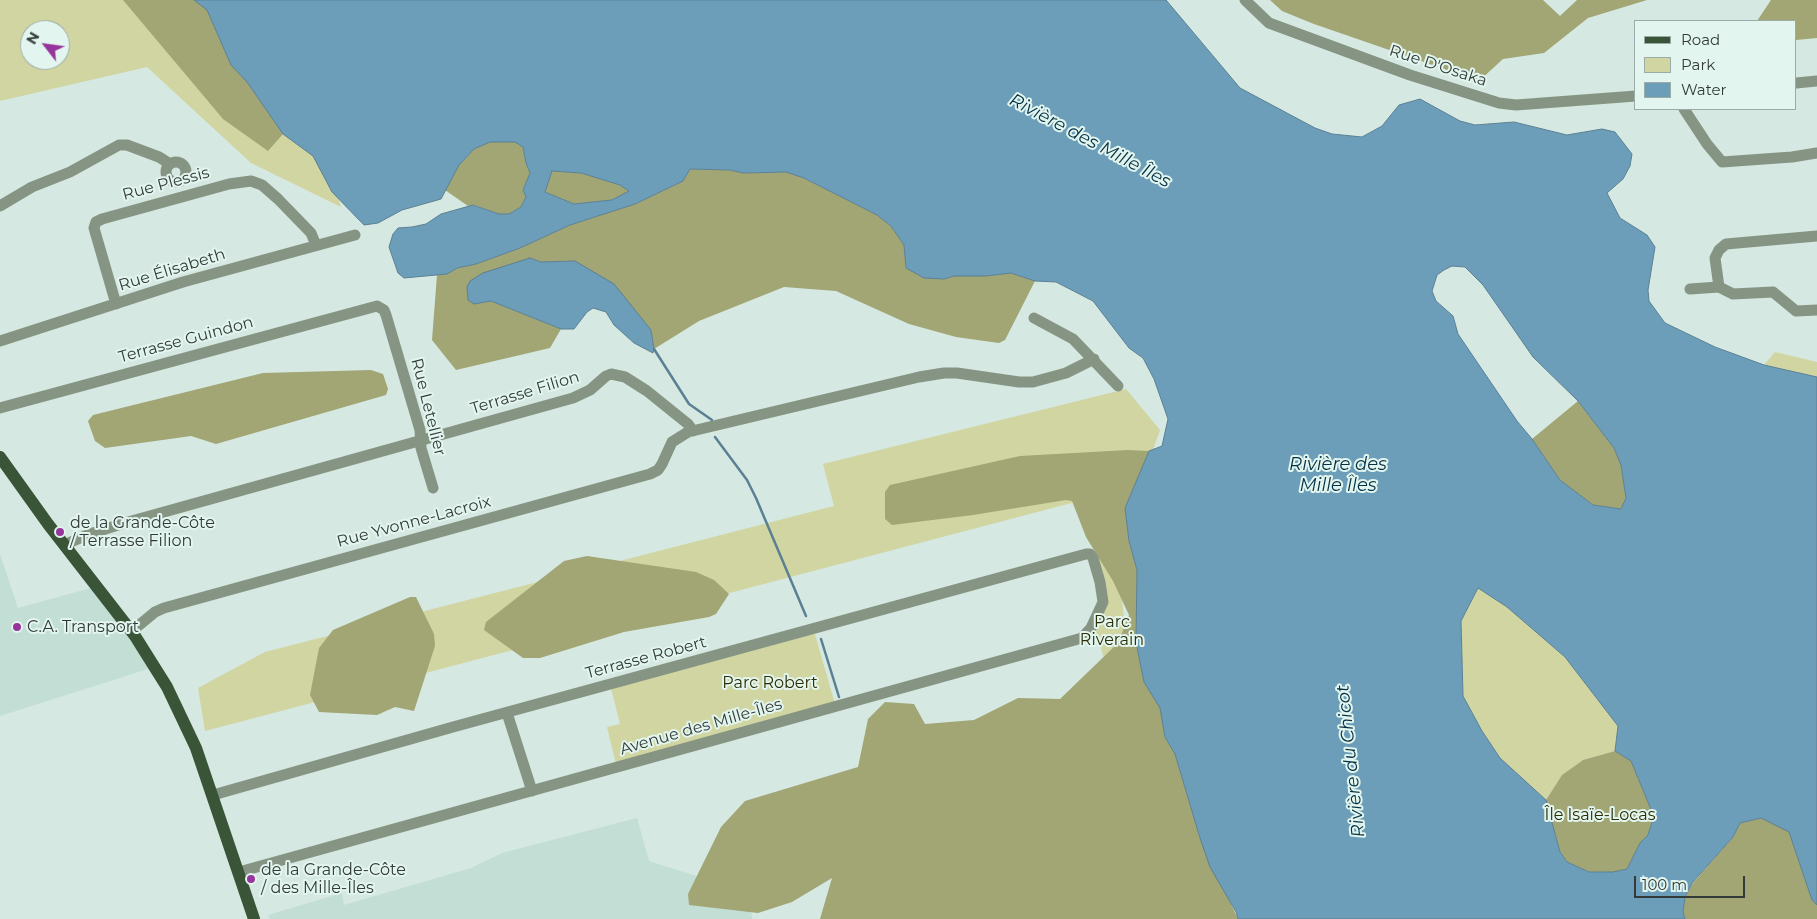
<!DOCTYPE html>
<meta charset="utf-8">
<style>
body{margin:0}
#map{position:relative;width:1817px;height:919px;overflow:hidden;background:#d5e8e1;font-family:Montserrat,sans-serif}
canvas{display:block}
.legend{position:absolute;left:1634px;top:20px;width:162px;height:90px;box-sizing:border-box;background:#e2f5ee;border:1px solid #9caba5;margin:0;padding:6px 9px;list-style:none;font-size:15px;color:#333b38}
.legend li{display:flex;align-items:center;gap:10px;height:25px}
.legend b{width:25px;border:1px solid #9caba5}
.north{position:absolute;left:20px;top:20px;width:50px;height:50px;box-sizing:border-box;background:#e2f5ee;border:1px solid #9caba5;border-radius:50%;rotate:300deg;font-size:14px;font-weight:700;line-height:20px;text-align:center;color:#333b38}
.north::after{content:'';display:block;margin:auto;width:18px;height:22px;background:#98359c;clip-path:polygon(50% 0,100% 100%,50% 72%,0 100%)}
.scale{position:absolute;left:1634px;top:876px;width:111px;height:22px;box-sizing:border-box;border:2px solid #333b38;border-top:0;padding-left:6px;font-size:15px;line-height:18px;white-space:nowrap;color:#333b38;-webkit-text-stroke:4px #e2f5ee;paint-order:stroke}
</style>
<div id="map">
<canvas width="1817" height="919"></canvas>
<ul class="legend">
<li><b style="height:6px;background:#3a5437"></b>Road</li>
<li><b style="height:14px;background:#d1d5a2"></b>Park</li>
<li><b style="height:14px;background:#6c9eba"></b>Water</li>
</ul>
<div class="north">N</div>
<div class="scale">100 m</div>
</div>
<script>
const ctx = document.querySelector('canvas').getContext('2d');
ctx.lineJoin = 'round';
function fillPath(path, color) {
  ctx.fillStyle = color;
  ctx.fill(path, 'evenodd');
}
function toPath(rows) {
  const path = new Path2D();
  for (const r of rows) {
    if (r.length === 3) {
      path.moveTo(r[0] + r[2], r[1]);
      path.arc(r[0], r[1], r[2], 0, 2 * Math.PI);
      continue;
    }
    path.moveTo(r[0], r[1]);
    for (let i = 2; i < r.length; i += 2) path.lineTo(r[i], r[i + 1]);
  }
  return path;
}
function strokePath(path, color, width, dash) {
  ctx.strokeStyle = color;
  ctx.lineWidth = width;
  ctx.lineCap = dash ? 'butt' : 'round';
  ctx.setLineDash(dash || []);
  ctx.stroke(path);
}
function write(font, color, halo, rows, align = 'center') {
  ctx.font = font + ' Montserrat,sans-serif';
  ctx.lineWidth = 4;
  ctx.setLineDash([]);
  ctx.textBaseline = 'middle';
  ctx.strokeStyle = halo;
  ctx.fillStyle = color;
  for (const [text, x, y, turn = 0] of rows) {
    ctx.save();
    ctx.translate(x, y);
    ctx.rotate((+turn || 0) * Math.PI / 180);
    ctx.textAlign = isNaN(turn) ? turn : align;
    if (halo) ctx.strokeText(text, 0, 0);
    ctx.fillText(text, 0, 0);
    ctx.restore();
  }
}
fillPath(toPath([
 [0,554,18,608,91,588,151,668,0,716],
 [637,818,649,861,749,893,752,919,270,919,268,915,342,893,344,905,471,868,502,853]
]), '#c2ded5');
fillPath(toPath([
 [0,0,220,0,325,157,341,207,251,163,147,67,0,101],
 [30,30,60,30,60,60,30,60],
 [1775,352,1817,362,1817,377,1764,365],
 [1126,389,1160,430,1140,485,205,731,198,688,265,652,834,506,823,464],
 [1094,544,1121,589,1124,619,1127,623,1114,689,1098,640,1092,633,1105,606,1099,564],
 [1478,588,1507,607,1565,657,1618,726,1615,751,1583,760,1562,775,1546,800,1500,758,1482,731,1463,696,1461,621],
 [814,631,835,704,616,764,607,727,620,724,611,688]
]), '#d1d5a2');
fillPath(toPath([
 [123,0,194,0,207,10,231,65,247,82,283,134,268,151,223,119],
 [1270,0,1543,0,1560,16,1577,0,1647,0,1588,18,1544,53,1503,59,1479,81,1314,24,1282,11],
 [1771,0,1817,0,1817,38,1796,40,1796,21,1757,21],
 [490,142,515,142,523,147,526,163,530,173,523,190,526,197,521,207,509,214,499,214,474,205,468,206,445,190,459,165,474,149],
 [690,169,730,170,743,173,786,172,804,178,877,215,891,226,904,245,906,268,943,279,954,276,986,276,1011,273,1035,281,1005,340,999,343,956,337,909,324,836,291,784,287,699,321,654,349,651,330,575,261,541,262,530,258,474,304,491,301,561,329,550,348,456,370,432,340,437,275,447,274,457,268,476,264,520,248,570,225,635,204,683,181],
 [552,171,581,173,620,185,630,191,612,200,574,204,545,192],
 [371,370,383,374,388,389,386,395,216,444,191,436,105,448,95,441,88,421,93,415,263,373],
 [1578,401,1614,448,1621,464,1626,498,1621,509,1593,505,1560,480,1532,439],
 [1128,450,1149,451,1125,508,1129,541,1137,570,1136,642,1144,682,1161,708,1165,737,1175,754,1200,838,1238,919,820,919,832,878,792,902,758,913,689,905,688,894,721,827,745,801,858,767,868,719,885,702,914,704,925,724,974,720,1018,698,1060,699,1118,643,1129,615,1113,581,1086,537,1072,501,1066,500,973,515,892,525,885,519,885,492,890,485,1020,456],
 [587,556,696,572,714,580,729,594,716,614,709,617,624,632,540,658,523,658,484,630,486,622,564,561],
 [410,597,416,597,434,634,435,646,414,711,395,707,377,715,319,712,310,695,319,648,333,630],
 [1615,751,1631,761,1650,807,1652,822,1648,835,1640,843,1627,869,1613,872,1589,872,1567,862,1560,852,1546,800,1562,775,1583,760],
 [1761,818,1789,831,1812,900,1817,905,1817,919,1685,919,1683,912,1685,897,1692,884,1733,837,1740,823]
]), '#a2a574');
const water = toPath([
 [194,0,1166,0,1240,88,1315,128,1332,134,1362,137,1382,126,1399,105,1420,99,1460,121,1475,125,1514,122,1567,135,1602,129,1615,132,1632,154,1630,166,1623,179,1607,193,1620,218,1647,235,1655,247,1648,290,1649,301,1665,323,1715,347,1764,365,1817,377,1817,905,1812,900,1789,832,1761,818,1740,823,1733,837,1692,883,1685,897,1683,912,1685,919,1238,919,1236,912,1210,867,1200,838,1175,754,1165,737,1160,708,1144,682,1136,642,1137,570,1129,541,1125,508,1149,451,1162,446,1168,419,1154,379,1143,358,1129,348,1093,301,1056,282,1035,281,1011,273,986,276,954,276,944,279,924,278,906,268,904,245,891,226,877,215,804,178,786,172,743,173,730,170,690,169,683,181,635,204,570,225,520,248,476,264,457,268,447,274,404,278,398,273,389,247,393,234,398,228,412,227,426,224,441,214,473,205,499,214,509,214,521,207,526,197,523,190,530,173,526,163,523,147,515,142,490,142,474,149,459,165,441,199,402,210,378,223,364,225,332,192,313,156,283,134,247,82,231,65,207,10,194,0],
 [552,171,581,173,620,185,629,191,612,200,574,204,545,192,552,171],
 [1452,266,1465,267,1483,285,1533,357,1578,401,1614,448,1621,465,1626,498,1621,509,1593,505,1560,480,1532,439,1517,421,1458,334,1453,316,1436,301,1432,291,1437,275,1444,270,1452,266],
 [1478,588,1507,607,1565,657,1618,726,1615,751,1631,761,1650,807,1652,822,1648,835,1640,843,1627,869,1613,872,1589,872,1567,862,1560,852,1546,800,1500,758,1482,731,1463,696,1461,621,1478,588],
 [530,258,541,262,575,261,614,284,651,330,654,349,653,353,634,343,614,325,606,312,593,308,587,312,574,329,561,329,491,301,474,304,468,300,467,287,470,281,483,273,530,258]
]);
fillPath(water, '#6c9eba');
strokePath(water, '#5b8093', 1);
strokePath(toPath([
 [654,349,689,404,712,420],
 [715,437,747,480,756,498,806,616],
 [821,639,839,697]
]), '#5b8093', 2.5);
strokePath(toPath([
 [1245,0,1269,23,1410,75,1499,103,1516,105,1636,96],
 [1796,83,1817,81],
 [1684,109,1707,144,1722,162,1792,157,1817,153],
 [176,172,10],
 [0,206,32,187,70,172,119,145,127,145,159,157,170,164],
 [1719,287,1715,258,1719,250,1726,244,1817,236],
 [1690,289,1719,287,1733,294,1773,292,1796,311,1817,310],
 [116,304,94,228,96,222,102,219,229,184,251,181,262,185,278,199,311,233,316,245],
 [1034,318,1073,339,1118,386],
 [0,341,183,282,355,235],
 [0,408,377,306,384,310,386,315,420,430,421,448,433,488],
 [64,545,87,535,121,524,573,398,590,390,606,376,611,374,625,377,647,391,688,424,693,431],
 [132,631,155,612,164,608,650,474,658,470,662,464,672,442,688,432,919,377,944,373,957,373,1019,382,1033,382,1066,373,1094,359],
 [507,713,532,791],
 [213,795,453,727,1086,554,1090,554,1093,558,1100,582,1103,602,1091,628,1082,638,239,872]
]), '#869583', 11);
strokePath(toPath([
 [0,457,48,524,135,636,167,687,196,748,254,919]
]), '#3a5437', 12);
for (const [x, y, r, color] of [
 [60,532,5,"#98359c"],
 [17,627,5,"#98359c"],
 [251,879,5,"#98359c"]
]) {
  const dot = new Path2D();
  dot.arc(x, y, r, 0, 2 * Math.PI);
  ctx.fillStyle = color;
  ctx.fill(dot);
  strokePath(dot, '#e2f5ee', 2);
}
write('16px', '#333b38', '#e2f5ee', [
 ["Rue D'Osaka",1438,66,18],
 ["Rue Plessis",166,184,-15],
 ["Rue Élisabeth",172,270,-17],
 ["Terrasse Guindon",186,340,-15],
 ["Terrasse Filion",525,393,-17],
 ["Rue Letellier",428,407,76],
 ["Rue Yvonne-Lacroix",414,522,-15],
 ["Terrasse Robert",646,658,-15],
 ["Avenue des Mille-Îles",701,727,-16]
]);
write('16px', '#333b38', '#e2f5ee', [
 ["de la Grande-Côte",70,523],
 ["/ Terrasse Filion",70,541],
 ["C.A. Transport",27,627],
 ["de la Grande-Côte",261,870],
 ["/ des Mille-Îles",261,888]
], 'left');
write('16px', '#2d2e05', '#e2f5ee', [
 ["Parc",1112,622],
 ["Riverain",1112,640],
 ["Parc Robert",770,683],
 ["Île Isaïe-Locas",1600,815]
]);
write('italic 18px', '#043145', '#e2f5ee', [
 ["Rivière des Mille Îles",1090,141,28],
 ["Rivière des",1338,465],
 ["Mille Îles",1338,486],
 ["Rivière du Chicot",1351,761,-96]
]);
</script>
